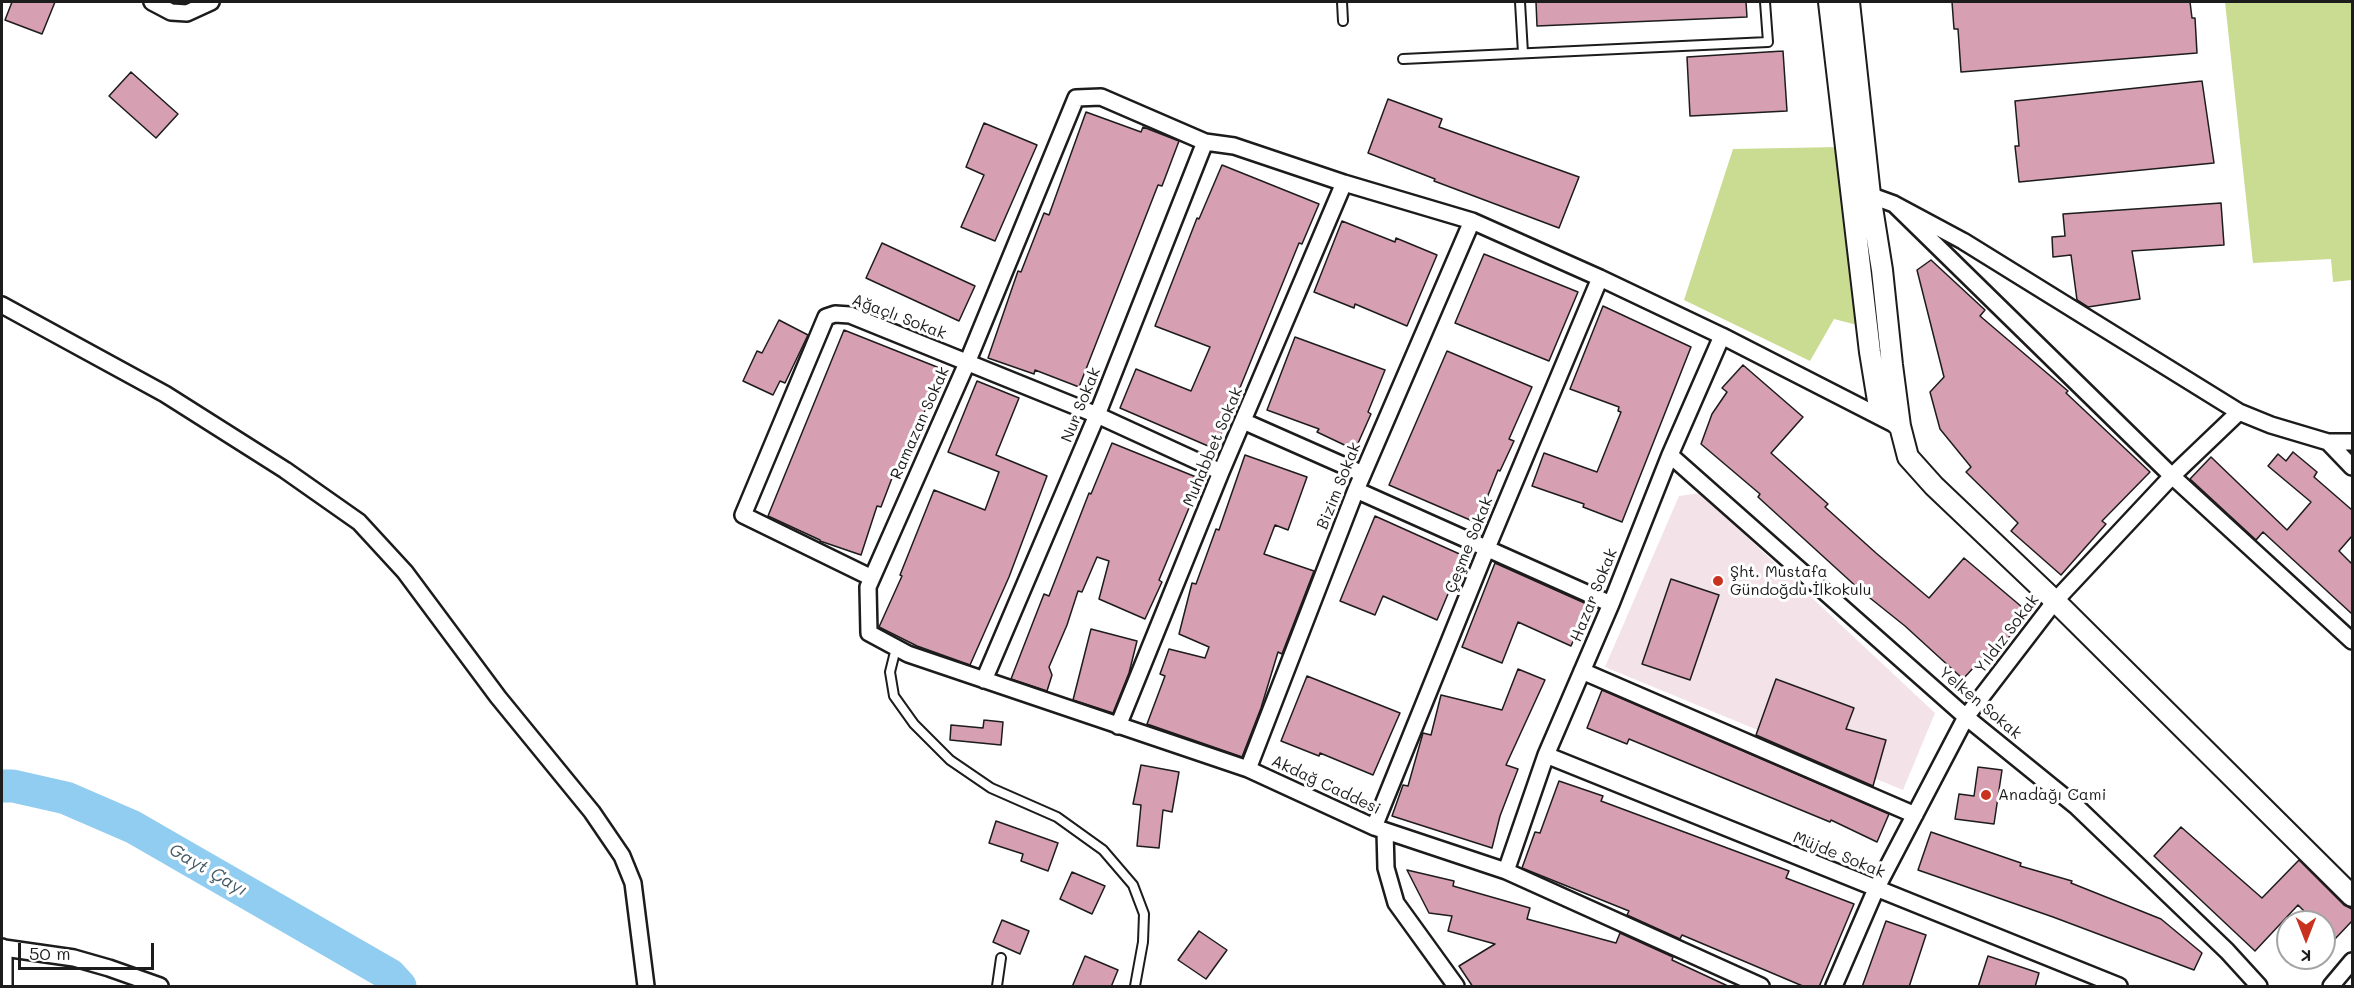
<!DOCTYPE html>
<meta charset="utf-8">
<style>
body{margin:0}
#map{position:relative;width:2354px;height:988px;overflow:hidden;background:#fff;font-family:Mali,sans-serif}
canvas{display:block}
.frame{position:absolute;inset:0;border:3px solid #1c1c1c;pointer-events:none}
.north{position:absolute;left:2276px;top:910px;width:60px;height:60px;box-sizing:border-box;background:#fff;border:2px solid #a4a4a4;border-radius:50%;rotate:180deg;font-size:16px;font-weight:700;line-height:24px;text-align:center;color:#1c1c1c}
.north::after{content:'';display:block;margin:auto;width:21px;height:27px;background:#c8321e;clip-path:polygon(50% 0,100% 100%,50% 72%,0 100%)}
.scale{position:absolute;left:18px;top:943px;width:136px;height:27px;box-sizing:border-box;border:3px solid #1c1c1c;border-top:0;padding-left:8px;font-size:18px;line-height:21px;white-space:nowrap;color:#1c1c1c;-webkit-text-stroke:4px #fff;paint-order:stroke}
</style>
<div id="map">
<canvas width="2354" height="988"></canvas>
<div class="frame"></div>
<div class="north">K</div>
<div class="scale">50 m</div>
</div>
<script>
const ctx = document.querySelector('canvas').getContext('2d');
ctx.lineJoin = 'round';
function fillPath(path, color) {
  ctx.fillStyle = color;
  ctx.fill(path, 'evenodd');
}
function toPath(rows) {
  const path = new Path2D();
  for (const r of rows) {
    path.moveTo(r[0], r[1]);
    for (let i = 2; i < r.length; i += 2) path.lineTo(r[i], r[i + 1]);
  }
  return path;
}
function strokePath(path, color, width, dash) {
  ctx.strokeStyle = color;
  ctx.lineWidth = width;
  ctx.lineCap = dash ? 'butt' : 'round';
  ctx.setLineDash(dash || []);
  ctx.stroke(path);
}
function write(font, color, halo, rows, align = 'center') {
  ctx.font = font + ' Mali,sans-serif';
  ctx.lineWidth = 6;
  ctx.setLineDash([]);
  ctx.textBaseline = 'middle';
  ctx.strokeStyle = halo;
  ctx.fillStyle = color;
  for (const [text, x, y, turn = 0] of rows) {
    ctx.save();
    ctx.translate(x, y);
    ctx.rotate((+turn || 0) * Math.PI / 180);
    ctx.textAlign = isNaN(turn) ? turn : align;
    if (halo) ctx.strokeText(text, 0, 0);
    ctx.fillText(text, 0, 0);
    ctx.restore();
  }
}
fillPath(toPath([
 [1700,493,1935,713,1903,790,1605,667,1679,496]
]), '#f3e2e8');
fillPath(toPath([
 [2225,2,2352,2,2352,280,2333,282,2331,259,2253,263],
 [1839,147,1861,326,1834,319,1810,361,1684,300,1733,149]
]), '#cadc91');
strokePath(toPath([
 [2,786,13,786,66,798,133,827,390,975,400,986]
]), '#91ccf1', 33);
const building = toPath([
 [12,2,55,2,42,34,5,20,12,2],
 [1536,2,1746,2,1747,17,1537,26,1536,2],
 [1952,2,2190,2,2192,18,2195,18,2197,53,1961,72,1958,29,1954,29,1952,2],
 [1783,51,1787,111,1690,116,1687,57,1783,51],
 [131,72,178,114,156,138,109,96,131,72],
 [2202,81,2214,163,2019,182,2015,146,2019,146,2015,101,2202,81],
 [1388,99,1442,119,1439,127,1579,177,1559,228,1434,181,1435,179,1368,153,1388,99],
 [1086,112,1141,132,1143,127,1179,141,1162,186,1158,185,1079,387,1035,370,1034,374,988,358,1018,271,1021,272,1044,213,1049,215,1086,112],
 [984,123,1037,145,995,241,961,227,984,175,966,167,984,123],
 [1222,165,1319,204,1302,244,1299,243,1215,449,1120,408,1136,369,1191,391,1210,347,1155,326,1197,218,1199,219,1222,165],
 [2221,203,2224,245,2132,251,2140,299,2088,307,2077,300,2071,255,2053,257,2052,237,2065,236,2063,214,2221,203],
 [1342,221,1395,242,1396,238,1437,255,1407,326,1355,304,1354,308,1314,292,1342,221],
 [882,243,975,286,959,321,866,278,882,243],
 [1484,254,1578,292,1549,361,1455,323,1484,254],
 [1931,260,1985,310,1980,316,2068,391,2066,393,2150,472,2102,521,2106,524,2061,575,2011,531,2018,523,1966,472,1971,467,1940,429,1930,392,1944,377,1917,270,1931,260],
 [1603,306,1691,347,1622,522,1583,507,1584,504,1532,486,1544,453,1597,472,1621,412,1618,411,1619,407,1570,389,1603,306],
 [779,320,808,335,785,383,780,381,773,395,743,381,757,351,762,353,779,320],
 [844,330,942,369,905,459,900,457,881,507,877,506,861,555,820,541,820,540,768,516,844,330],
 [1295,337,1385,370,1368,412,1371,414,1355,450,1317,432,1319,429,1267,410,1295,337],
 [1447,351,1532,387,1509,439,1514,441,1500,471,1498,470,1477,523,1389,485,1447,351],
 [1743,365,1803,417,1771,453,1828,504,1825,507,1876,553,1929,598,1964,558,2029,613,2004,643,2000,639,1963,679,1905,626,1860,590,1758,497,1760,494,1701,444,1712,414,1727,392,1722,388,1743,365],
 [977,381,1019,398,996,455,1047,476,1009,577,970,665,917,646,879,627,902,576,900,575,934,490,985,510,999,472,948,452,977,381],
 [1112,443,1201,479,1159,580,1162,582,1145,619,1099,599,1109,561,1097,557,1082,592,1078,591,1067,625,1049,667,1052,675,1047,691,1011,679,1044,594,1049,596,1089,493,1091,494,1112,443],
 [2293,452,2317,472,2314,477,2352,510,2352,536,2339,551,2352,564,2352,614,2263,532,2256,540,2190,479,2211,457,2287,530,2311,502,2268,466,2278,454,2286,461,2293,452],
 [1245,455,1307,477,1288,530,1275,525,1264,554,1314,571,1282,654,1278,652,1261,708,1242,757,1147,724,1165,676,1160,674,1169,649,1205,658,1209,647,1179,634,1192,583,1196,584,1216,529,1219,530,1245,455],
 [1375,516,1464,556,1437,620,1383,596,1375,615,1340,601,1375,516],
 [1495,563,1589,605,1571,646,1518,622,1502,663,1462,647,1495,563],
 [1671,579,1719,595,1690,680,1642,664,1671,579],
 [1091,629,1137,641,1129,673,1113,713,1073,700,1091,629],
 [1518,669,1545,680,1506,765,1518,769,1500,816,1492,848,1392,816,1403,785,1408,786,1423,733,1431,735,1441,695,1502,710,1518,669],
 [1307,676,1400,713,1373,775,1320,753,1319,756,1281,741,1307,676],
 [1776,679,1854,708,1846,729,1886,740,1873,786,1756,735,1776,679],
 [1602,690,1889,814,1877,842,1831,820,1830,822,1629,739,1627,744,1587,728,1602,690],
 [984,720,1003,722,1001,745,950,740,951,725,983,728,984,720],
 [1141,765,1179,772,1172,812,1163,810,1159,848,1137,846,1141,805,1133,804,1141,765],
 [1978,767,2002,770,1994,824,1955,819,1959,794,1974,796,1978,767],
 [1559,781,1603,796,1601,801,1789,871,1786,878,1854,904,1819,987,1805,987,1682,935,1680,939,1627,915,1629,911,1522,868,1535,832,1540,833,1559,781],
 [996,821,1058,843,1048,871,1021,861,1023,854,989,843,996,821],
 [2181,827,2262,898,2299,860,2344,905,2352,909,2352,921,2334,940,2324,931,2324,922,2315,922,2298,905,2255,951,2154,856,2181,827],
 [1931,832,2021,863,2020,866,2072,881,2071,883,2161,919,2202,953,2194,970,2053,917,1918,870,1931,832],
 [1407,870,1454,881,1453,886,1530,908,1527,919,1616,943,1620,933,1673,957,1672,960,1730,987,1473,987,1459,966,1495,944,1448,931,1452,916,1429,913,1407,870],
 [1072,872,1105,886,1092,914,1060,899,1072,872],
 [1002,920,1029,931,1020,954,993,942,1002,920],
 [1886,921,1926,935,1909,987,1862,987,1886,921],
 [1199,931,1227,950,1206,979,1178,960,1199,931],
 [1085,956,1118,970,1111,987,1072,987,1085,956],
 [1988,956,2039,973,2035,987,1978,987,1988,956]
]);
fillPath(building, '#d69fb2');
strokePath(building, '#1c1c1c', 1.5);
const service = toPath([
 [1342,2,1343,21],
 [1520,2,1523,53],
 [1403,59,1768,42,1765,2],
 [896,648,890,672,894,696,914,724,950,760,991,788,1057,817,1103,850,1133,885,1144,914,1143,942,1135,986],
 [997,986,1001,958]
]);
const minor = toPath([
 [152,2,171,12,187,13,211,2],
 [1861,192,1894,204,1963,241,2239,412,2271,425,2328,442,2352,467],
 [1894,204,2172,476,2352,641],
 [2,305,165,394,285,470,359,522,405,572,498,697,592,812,622,856,633,883,646,986],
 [1243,421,1363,474],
 [2328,442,2352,442],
 [1670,455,1966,717,2077,807,2227,951,2259,986],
 [1356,490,1611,604],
 [872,578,743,515,826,317,835,314,850,315,1097,415,1221,472],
 [1582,671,1915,815],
 [984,680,1097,415,1205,142],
 [1118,726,1221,472,1344,183],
 [1546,755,2119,986],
 [1248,769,1356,490,1472,221],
 [1374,827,1487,548,1600,278],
 [1385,831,1386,868,1396,903,1456,986],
 [1506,871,1546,755,1611,604,1670,455,1722,336],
 [2,947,4,948,4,986],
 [4,948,74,958,109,968,160,986],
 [1761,986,1506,871,1374,827,1248,769,908,654,869,633,868,587,967,363,1076,98,1101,97,1205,142,1234,146,1344,183,1472,221,1600,278,1722,336,1894,424],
 [1834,986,1876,889,1966,717,2055,601,2172,476,2239,412],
 [2331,986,2352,961]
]);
const tertiary = toPath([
 [1829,2,1870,352,1878,401,1899,426],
 [1849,2,1870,195,1882,270,1892,365,1900,426,1908,457,1934,486,2055,601,2352,896]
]);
strokePath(service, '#1c1c1c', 12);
strokePath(minor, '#1c1c1c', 20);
strokePath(tertiary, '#1c1c1c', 24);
strokePath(service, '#fff', 8);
strokePath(minor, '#fff', 15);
strokePath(tertiary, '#fff', 20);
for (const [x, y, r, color] of [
 [1718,581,6,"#c8321e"],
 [1986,795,6,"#c8321e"]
]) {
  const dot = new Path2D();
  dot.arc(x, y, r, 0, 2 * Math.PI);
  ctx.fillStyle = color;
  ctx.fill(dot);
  strokePath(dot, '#fff', 2);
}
write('16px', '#1c1c1c', '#fff', [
 ["Ağaçlı Sokak",899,317,21],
 ["Nur Sokak",1081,405,-68],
 ["Ramazan Sokak",920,423,-66],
 ["Muhabbet Sokak",1213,447,-67],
 ["Bizim Sokak",1339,486,-68],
 ["Çeşme Sokak",1469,545,-68],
 ["Hazar Sokak",1594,595,-68],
 ["Yıldız Sokak",2007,634,-53],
 ["Yelken Sokak",1980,703,40],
 ["Akdağ Caddesi",1326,785,25],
 ["Müjde Sokak",1839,855,22]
]);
write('16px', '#1c1c1c', '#fff', [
 ["Şht. Mustafa",1730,572],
 ["Gündoğdu İlkokulu",1730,590],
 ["Anadağı Cami",1998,795]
], 'left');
write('italic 18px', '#455a67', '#fff', [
 ["Gayt Çayı",208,870,30]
]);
</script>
